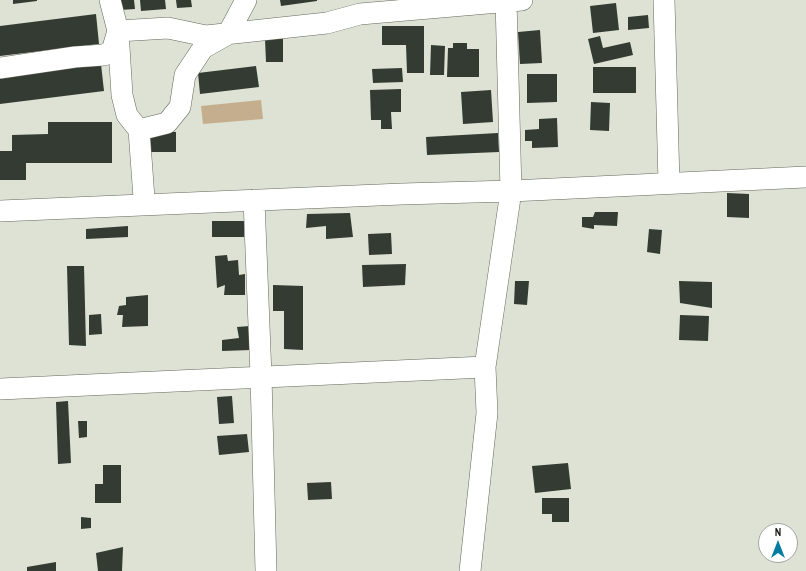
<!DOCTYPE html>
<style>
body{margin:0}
#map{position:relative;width:806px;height:571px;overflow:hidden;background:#dee2d4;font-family:"Archivo Narrow",sans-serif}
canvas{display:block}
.north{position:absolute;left:758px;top:523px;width:40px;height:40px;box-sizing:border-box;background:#fff;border:1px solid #a4a4a2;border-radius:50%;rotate:0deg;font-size:11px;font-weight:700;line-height:16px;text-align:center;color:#1b1c17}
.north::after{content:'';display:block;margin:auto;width:14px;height:18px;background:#007ca3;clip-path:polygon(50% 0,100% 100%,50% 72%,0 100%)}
</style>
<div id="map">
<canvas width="806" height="571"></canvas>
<div class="north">N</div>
</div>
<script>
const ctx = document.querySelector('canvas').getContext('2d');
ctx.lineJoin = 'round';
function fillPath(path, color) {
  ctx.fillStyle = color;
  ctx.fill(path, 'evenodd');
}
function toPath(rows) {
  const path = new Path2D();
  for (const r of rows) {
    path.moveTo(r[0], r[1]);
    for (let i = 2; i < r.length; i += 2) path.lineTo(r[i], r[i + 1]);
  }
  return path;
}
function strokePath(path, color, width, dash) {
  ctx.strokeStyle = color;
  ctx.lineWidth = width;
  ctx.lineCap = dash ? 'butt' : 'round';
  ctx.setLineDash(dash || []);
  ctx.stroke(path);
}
fillPath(toPath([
 [261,100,263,119,203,124,201,106]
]), '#c5ae8d');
fillPath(toPath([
 [13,0,37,0,37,1,13,4],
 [119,0,134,0,135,9,120,10],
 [140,0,165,0,166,9,141,11],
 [176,0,191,0,192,7,177,8],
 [280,0,317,0,317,1,281,6],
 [616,3,619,30,593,33,590,6],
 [96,14,99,44,0,56,0,26],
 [648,15,649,28,628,30,628,17],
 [382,26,424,26,424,73,407,73,406,45,382,45],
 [540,30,542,63,520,64,518,32],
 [600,36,603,48,630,42,633,55,594,64,588,39],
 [265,39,283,39,283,62,266,62],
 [453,43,467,43,467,49,479,49,479,77,447,77,448,48,453,48],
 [431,45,445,46,444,75,430,75],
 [101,64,104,91,0,104,0,76],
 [256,66,259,87,200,94,198,73],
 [593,67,636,67,636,93,593,93],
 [402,68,403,82,373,83,372,69],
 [527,74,557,74,557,102,527,103],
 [401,89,401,112,391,112,392,129,381,129,381,120,371,120,370,90],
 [491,90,493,122,463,124,461,92],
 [591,102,610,103,609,131,590,130],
 [557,118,558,147,532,148,532,141,525,141,525,130,539,129,539,119],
 [48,122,112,122,112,163,26,163,26,180,0,180,0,151,12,151,12,135,48,134],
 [150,132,176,132,176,152,150,152],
 [498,133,499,152,427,155,426,137],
 [727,193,749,194,749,218,727,217],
 [595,212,618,212,617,226,594,225,594,229,582,227,582,217,593,217],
 [350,213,353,237,326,239,326,226,306,228,307,214],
 [212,221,244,221,244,237,212,237],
 [128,226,128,237,86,239,86,229],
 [649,229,662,230,660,254,647,252],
 [391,233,392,254,369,255,368,234],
 [227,255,228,261,238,260,239,275,245,274,245,295,224,295,225,285,217,288,215,256],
 [406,264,405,285,363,287,362,265],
 [67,266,84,266,86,346,69,345],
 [515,281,529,281,527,305,514,304],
 [679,281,712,282,712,308,680,303],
 [273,285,303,286,303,350,284,349,284,311,273,311],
 [148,295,148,326,122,327,123,315,117,315,119,306,126,305,126,297],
 [101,314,102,334,89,335,89,315],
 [680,315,709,316,708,341,679,340],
 [250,326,251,350,222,351,222,340,239,338,237,327],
 [232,396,234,423,219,424,217,397],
 [68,401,71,463,58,464,56,402],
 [78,421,87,421,87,437,79,438],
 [247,434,249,452,219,455,217,436],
 [568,463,571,489,535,493,532,466],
 [103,465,121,465,121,503,95,503,95,484,103,484],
 [331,482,332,499,308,500,307,483],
 [542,498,569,498,569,522,552,522,552,514,542,514],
 [81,517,91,518,91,528,81,529],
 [123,547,122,571,98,571,96,553],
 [56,562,56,571,27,571,27,567]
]), '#333b32');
const minor = toPath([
 [110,0,118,31,122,95,127,115,139,130,144,198],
 [664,0,669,183],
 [0,68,75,57,104,55,112,51,118,31,168,28,206,36,327,23,360,14,522,0],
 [139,130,167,123,180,107,185,75,203,48,228,34,246,0],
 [254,200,261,376,266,571],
 [0,211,402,194,511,191,806,177],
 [0,389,485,367],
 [470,571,487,413,485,367,511,191,506,0]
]);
strokePath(minor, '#64675b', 22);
strokePath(minor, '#fff', 21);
</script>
